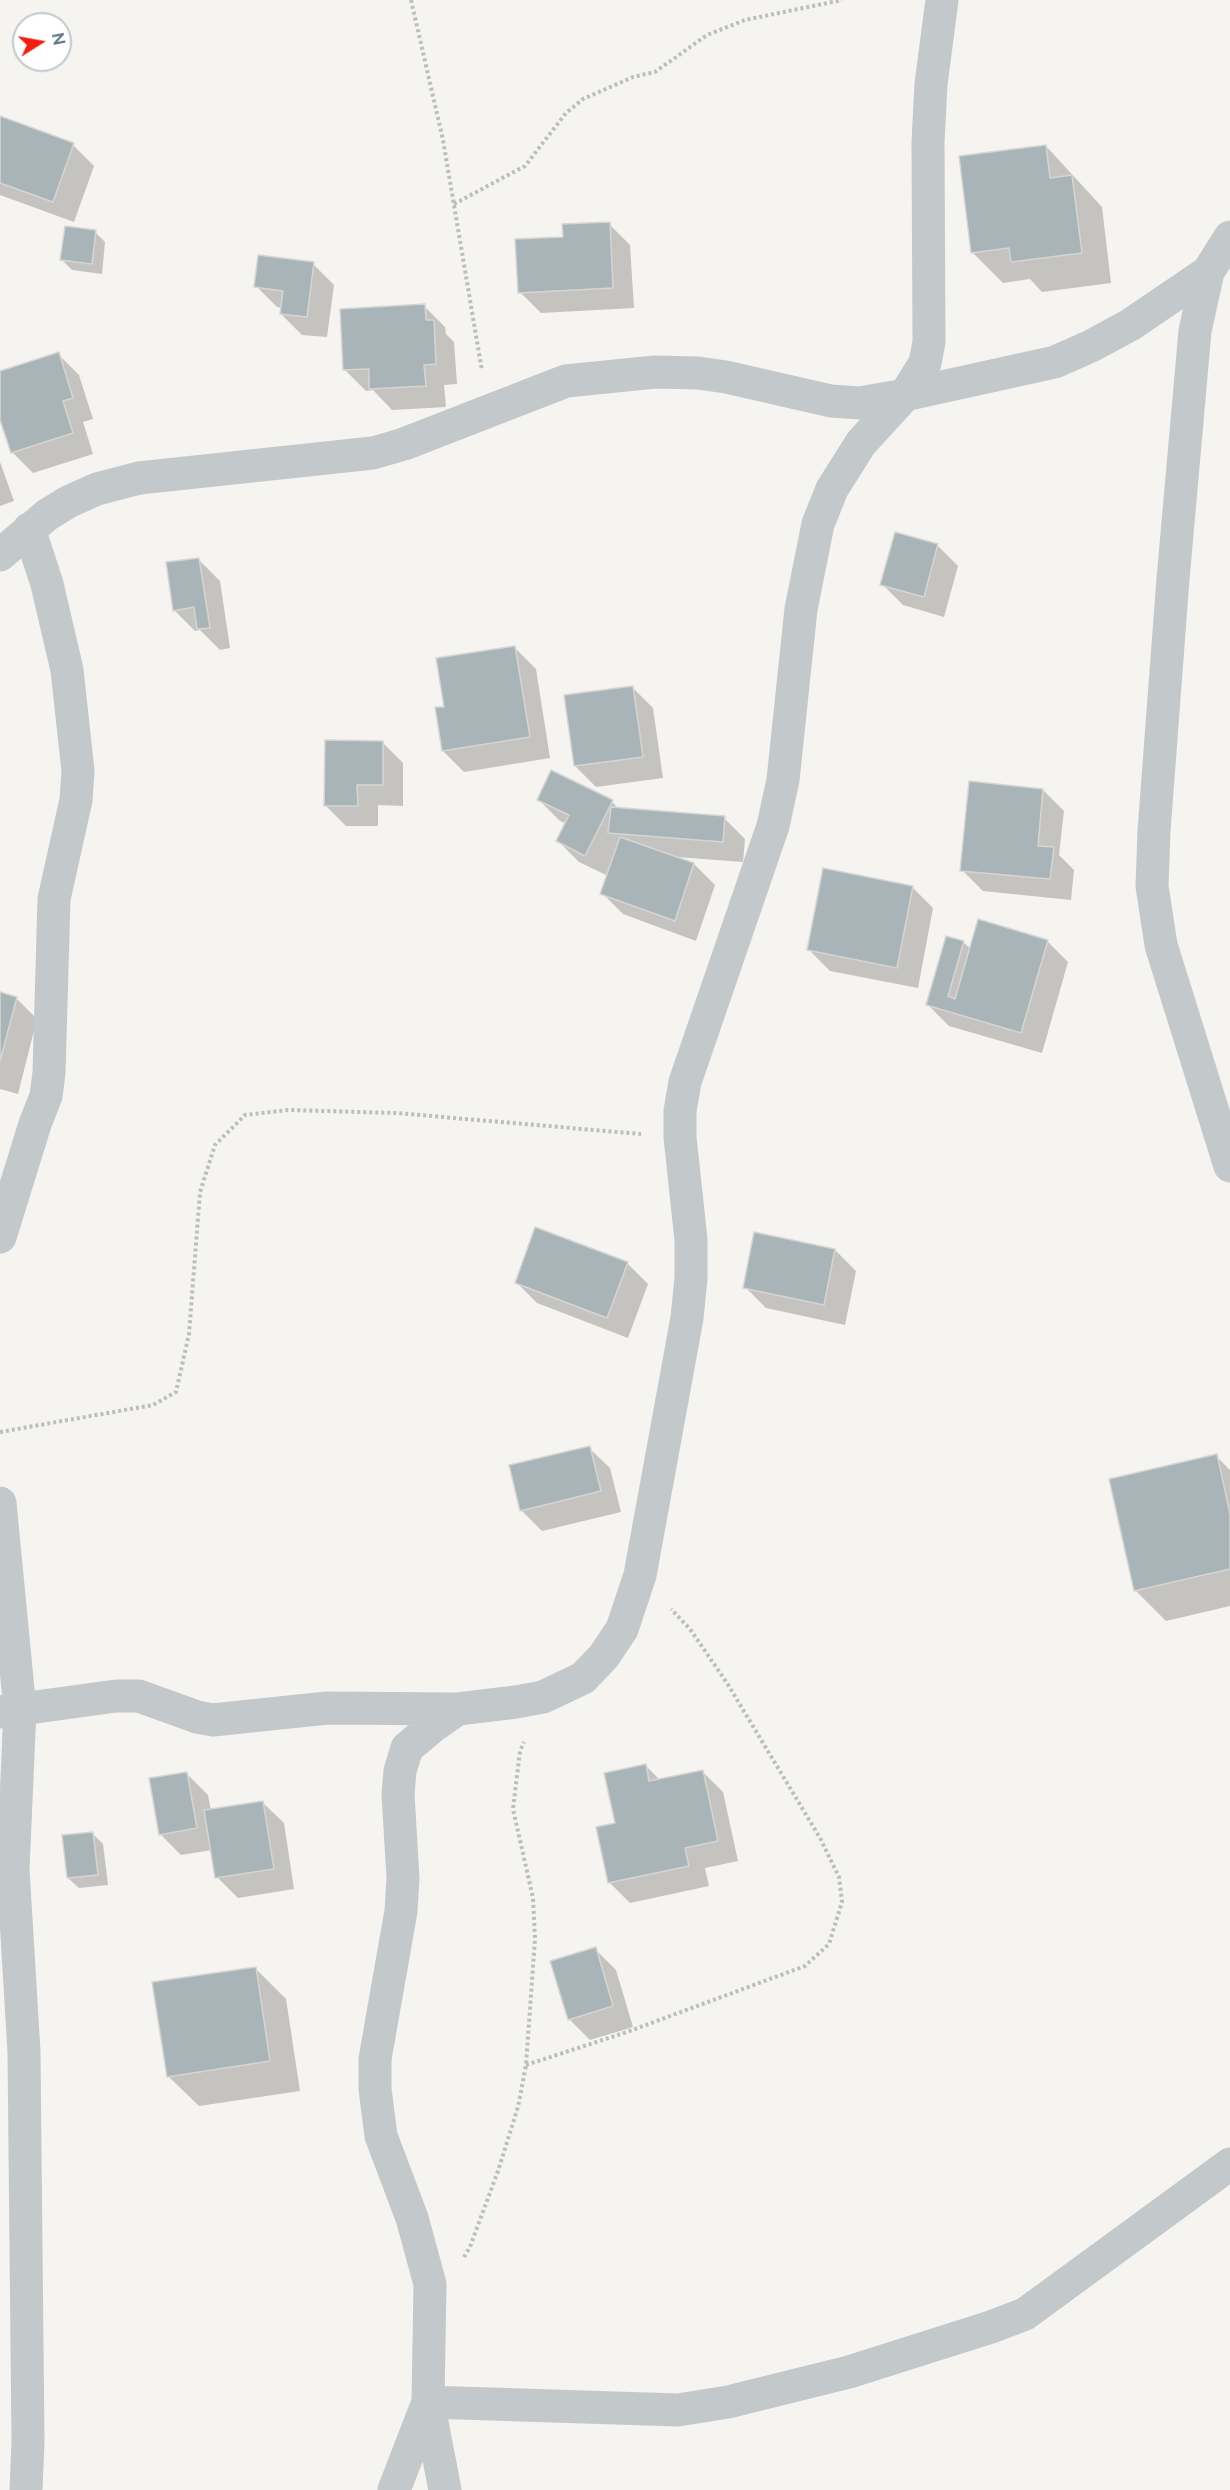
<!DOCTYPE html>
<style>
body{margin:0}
#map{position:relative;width:1230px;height:2490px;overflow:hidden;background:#f5f4f0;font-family:Raleway,sans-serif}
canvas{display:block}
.north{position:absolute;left:12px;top:12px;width:60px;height:60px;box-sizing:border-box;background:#fff;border:2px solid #bfcace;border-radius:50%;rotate:79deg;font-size:16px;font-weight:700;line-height:24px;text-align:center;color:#607a84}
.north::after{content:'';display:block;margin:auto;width:21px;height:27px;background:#f41e10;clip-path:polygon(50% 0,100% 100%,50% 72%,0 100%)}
</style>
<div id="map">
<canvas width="1230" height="2490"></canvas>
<div class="north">N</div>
</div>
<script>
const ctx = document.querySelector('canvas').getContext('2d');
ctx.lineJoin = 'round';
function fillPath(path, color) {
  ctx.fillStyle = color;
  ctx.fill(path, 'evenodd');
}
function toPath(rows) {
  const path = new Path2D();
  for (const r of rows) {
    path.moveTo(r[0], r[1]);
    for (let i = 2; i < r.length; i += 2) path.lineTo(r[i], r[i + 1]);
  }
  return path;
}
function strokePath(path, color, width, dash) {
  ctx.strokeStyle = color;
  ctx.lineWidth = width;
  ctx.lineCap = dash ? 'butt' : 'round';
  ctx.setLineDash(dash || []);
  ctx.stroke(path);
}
fillPath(toPath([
 [0,118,73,145,94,166,74,222,0,195],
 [1046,146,1102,207,1111,283,1042,292,1030,279,1003,283,972,252],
 [609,224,630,245,634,308,541,313,520,292,565,239],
 [95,232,105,242,102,274,72,270,62,260],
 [313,264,334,285,327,337,302,335,281,314,282,308,277,307,256,286],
 [424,306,445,327,446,334,454,342,457,384,444,385,446,407,392,410,373,390,366,391,345,370],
 [58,354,79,375,93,419,83,422,93,454,33,473,12,452,0,415,0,373],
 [0,462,14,501,0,506],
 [937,545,958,566,944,617,903,605,882,584],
 [199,560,220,581,230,648,220,650,200,630,195,631,174,610],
 [515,648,536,669,550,758,464,772,443,751,446,708],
 [632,687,653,708,663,778,596,787,575,766],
 [382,742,403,763,403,806,378,805,378,826,346,826,325,805],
 [1043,790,1064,811,1059,855,1074,870,1071,900,983,891,962,870],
 [539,800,611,801,619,809,724,818,745,839,743,862,677,857,694,864,715,885,696,941,623,914,602,893,608,876,579,862,558,841,567,824,560,821],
 [912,887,933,908,918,988,830,971,809,950],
 [1047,941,1068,962,1042,1053,949,1026,928,1005,963,942,971,949],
 [0,994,16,998,37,1019,18,1094,0,1089],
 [835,1250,856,1271,845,1325,766,1308,745,1287],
 [627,1263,648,1284,628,1338,537,1303,516,1282],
 [589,1448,610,1468,621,1512,542,1531,521,1510],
 [1216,1456,1230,1470,1230,1606,1166,1621,1135,1590],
 [645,1765,660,1780,702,1771,723,1792,738,1861,705,1868,709,1886,630,1903,609,1882,617,1824],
 [187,1774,208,1795,211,1811,263,1803,284,1823,294,1889,238,1898,217,1877,212,1850,181,1855,160,1834],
 [93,1834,103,1844,108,1885,79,1888,68,1878],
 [595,1949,616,1970,633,2027,590,2040,569,2019],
 [255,1968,286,1999,300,2091,199,2106,168,2076]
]), '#0003');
const building = toPath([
 [0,116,74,143,53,202,0,183,0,116],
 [1046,145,1050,178,1072,175,1082,253,1011,262,1009,248,971,253,959,156,1046,145],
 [610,222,613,288,518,293,515,239,563,237,562,224,610,222],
 [65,226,96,230,92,264,60,260,65,226],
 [258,255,314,262,307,317,280,314,283,291,254,287,258,255],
 [425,304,426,320,434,320,436,364,424,365,426,386,369,389,369,369,343,370,340,309,425,304],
 [59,352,73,398,63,401,73,433,11,453,0,420,0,371,59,352],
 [895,532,938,544,924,597,880,585,895,532],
 [199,558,210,628,197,629,194,607,173,611,166,562,199,558],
 [515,646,530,737,442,751,435,707,444,707,436,658,515,646],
 [633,686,643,757,574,766,564,695,633,686],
 [325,740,383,741,383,785,357,785,358,806,324,806,325,740],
 [551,770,613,800,585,856,556,841,569,815,537,800,551,770],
 [969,781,1043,789,1038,846,1054,847,1050,879,960,871,969,781],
 [611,807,725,816,723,842,608,833,611,807],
 [620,837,694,863,675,921,600,894,620,837],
 [823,868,913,886,897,968,807,950,823,868],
 [978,919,1048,940,1021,1033,926,1005,946,936,964,941,948,996,955,999,978,919],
 [0,992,17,997,0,1061,0,992],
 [535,1227,628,1262,607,1318,515,1283,535,1227],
 [754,1232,835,1249,824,1305,743,1288,754,1232],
 [590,1446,601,1491,520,1511,509,1465,590,1446],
 [1217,1454,1230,1514,1230,1569,1134,1591,1109,1479,1217,1454],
 [646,1764,649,1781,703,1770,718,1841,685,1848,689,1866,608,1883,596,1827,615,1823,604,1773,646,1764],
 [187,1772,197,1828,159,1835,149,1778,187,1772],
 [263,1801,274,1869,215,1878,204,1810,263,1801],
 [93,1832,98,1875,67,1878,62,1835,93,1832],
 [596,1947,613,2006,568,2020,550,1961,596,1947],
 [256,1967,270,2061,167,2077,152,1982,256,1967]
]);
fillPath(building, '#a9b4b8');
strokePath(building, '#d5d5d3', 1.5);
strokePath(toPath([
 [411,0,443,140,482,371],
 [454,204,525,166,566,113,583,99,633,77,655,72,707,35,745,20,842,0],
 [0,1432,153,1405,176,1392,189,1334,200,1192,215,1145,245,1115,288,1110,396,1113,641,1134],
 [526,2065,627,2032,805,1966,829,1944,842,1902,839,1877,820,1838,727,1683,690,1629,671,1609],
 [464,2257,470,2247,498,2171,518,2107,526,2065,535,1939,533,1898,513,1809,520,1751,524,1742]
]), '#babebf', 4, [3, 3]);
strokePath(toPath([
 [1208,272,1195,331,1173,579,1154,831,1152,886,1161,945,1230,1166],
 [0,555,47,515,68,502,97,489,139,478,373,453,404,444,566,381,655,372,698,373,726,377,831,401,860,403,905,395,1055,362,1091,346,1130,325,1208,272,1230,237],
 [0,1237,35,1124,46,1096,49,1073,54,899,76,800,78,771,67,670,47,584,29,529],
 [0,1503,20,1710,13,1869,24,2052,28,2442,26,2490],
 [0,1712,116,1696,139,1696,197,1717,213,1720,327,1708,458,1709,516,1702,543,1697,583,1678,604,1656,622,1629,640,1575,687,1318,691,1278,691,1240,680,1137,680,1111,685,1082,773,826,783,780,801,609,818,524,832,489,861,443,905,395,925,363,929,342,928,142,931,84,942,0],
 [394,2490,428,2402,678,2410,728,2402,849,2372,991,2327,1025,2314,1230,2164],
 [445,2490,428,2402,430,2284,412,2218,381,2136,375,2089,375,2059,401,1911,403,1878,398,1794,400,1771,407,1748,432,1727,458,1709]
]), '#c3c8ca', 33);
</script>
